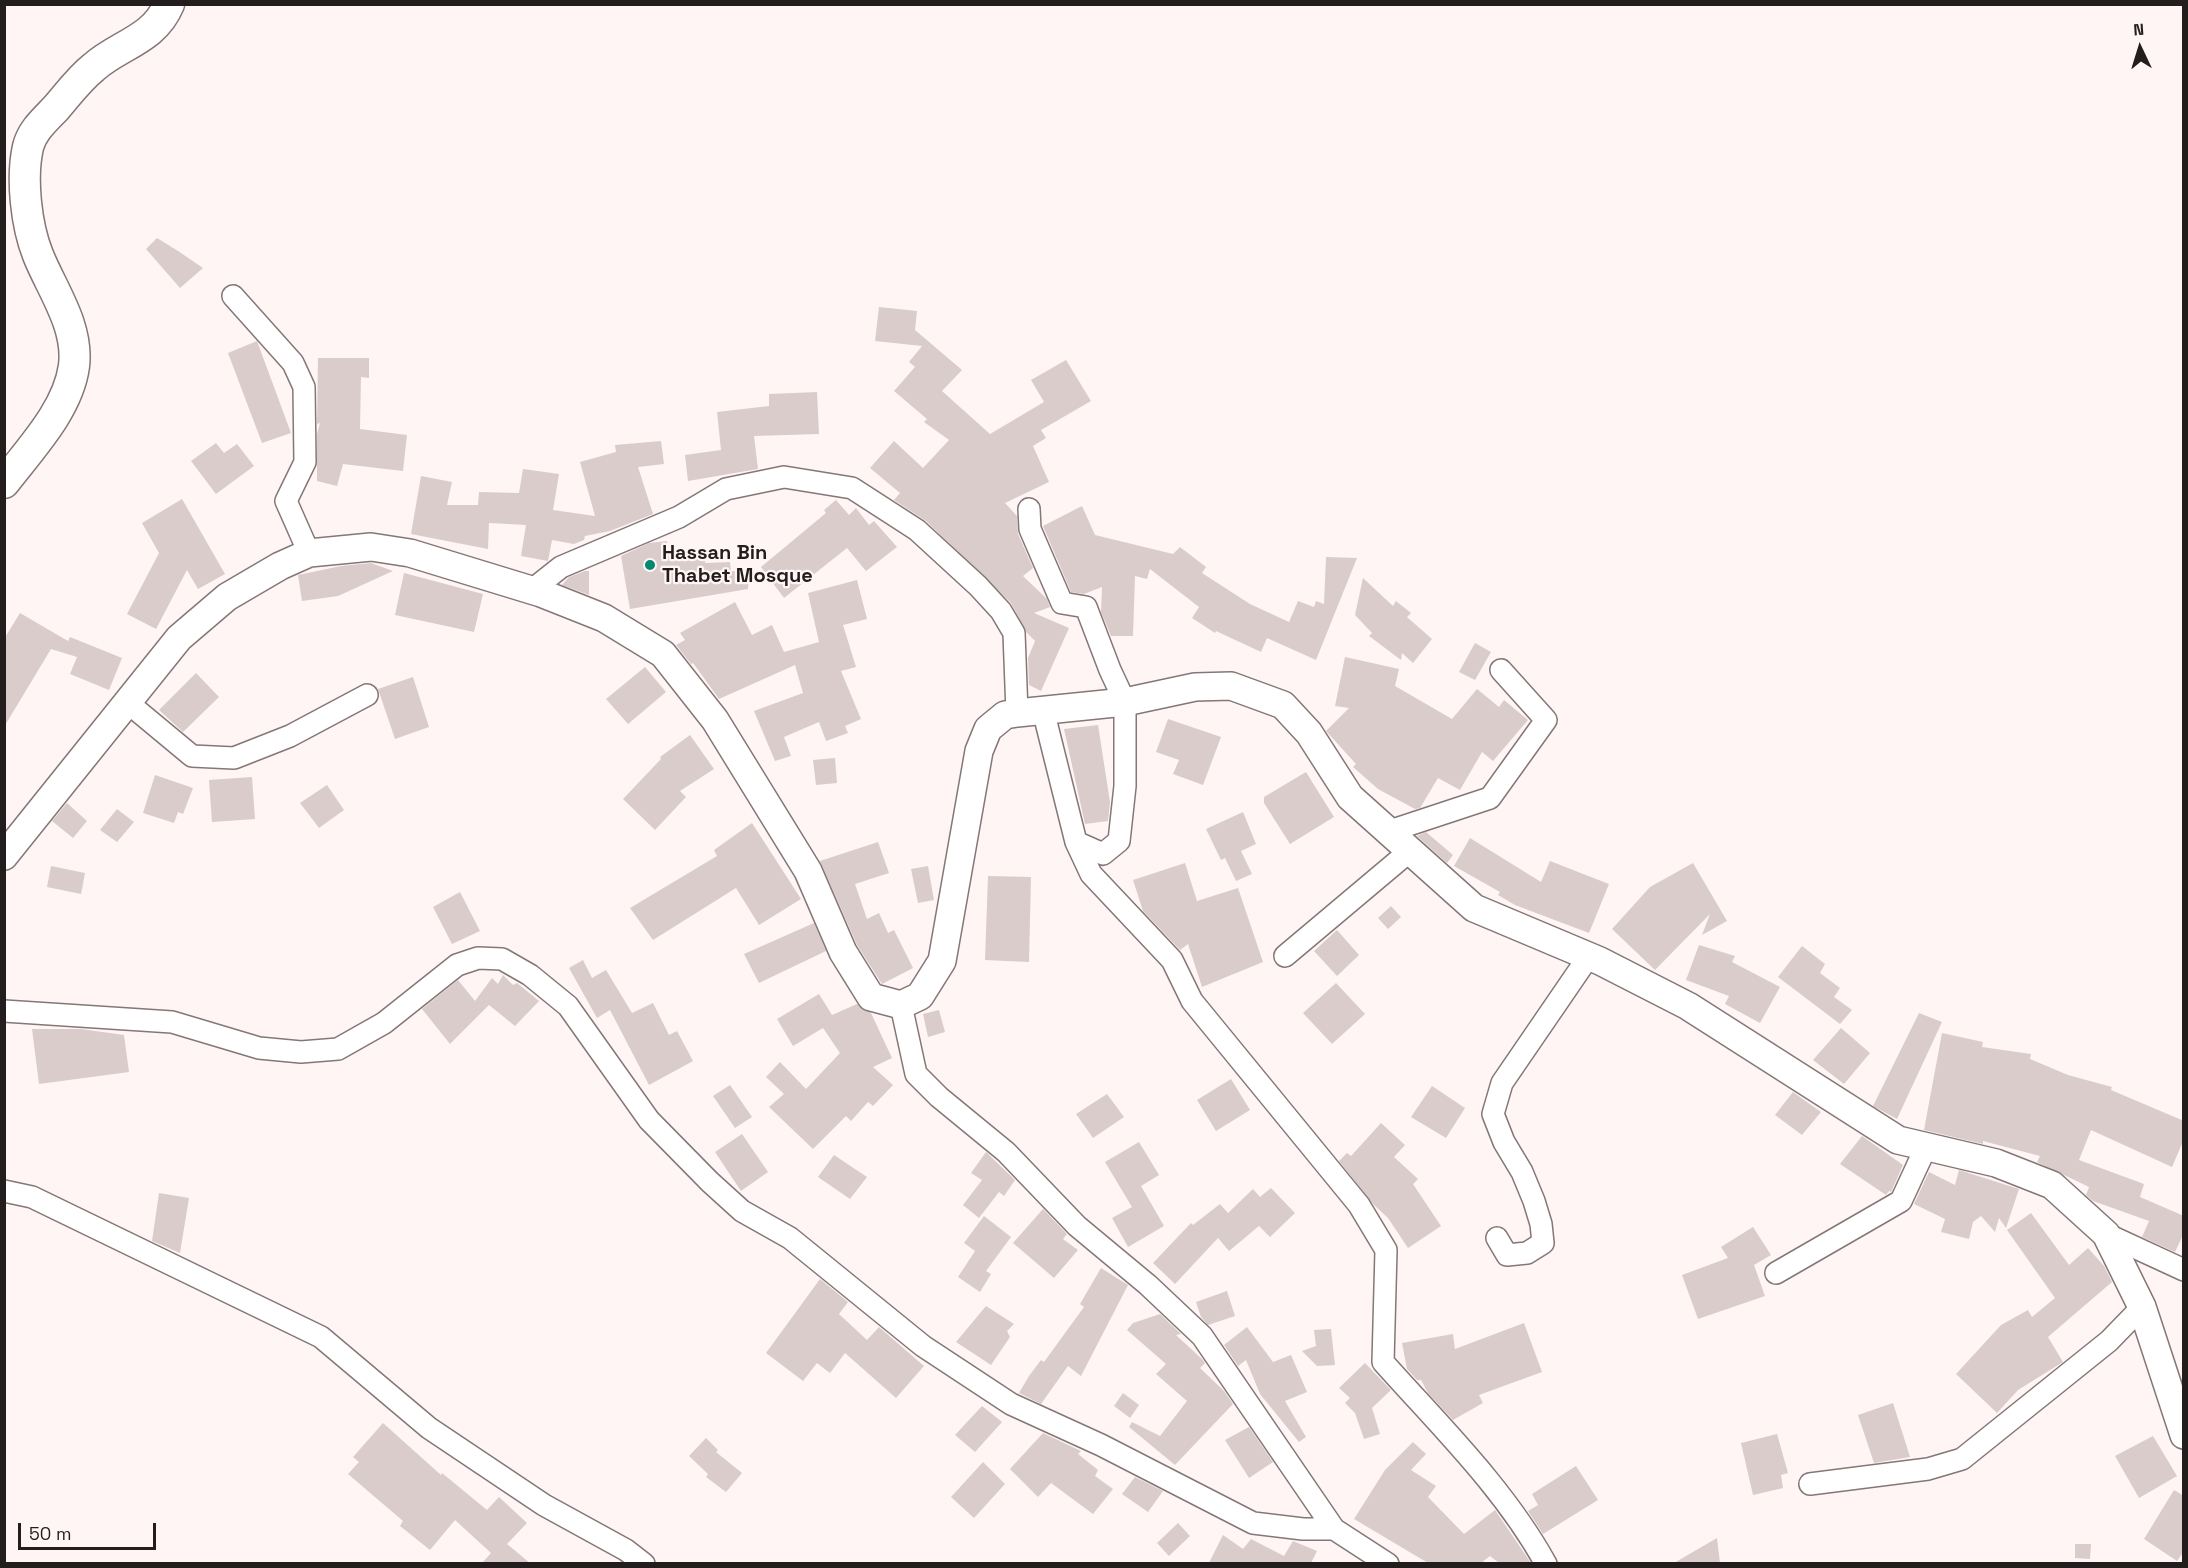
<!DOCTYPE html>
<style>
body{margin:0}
#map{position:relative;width:2188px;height:1568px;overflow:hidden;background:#fef5f4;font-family:"Space Grotesk",sans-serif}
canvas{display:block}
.frame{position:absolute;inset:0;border:6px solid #231e1d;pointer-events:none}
.north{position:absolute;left:2110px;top:18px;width:60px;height:60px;-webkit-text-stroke:4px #fef5f4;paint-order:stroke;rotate:356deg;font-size:16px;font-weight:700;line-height:24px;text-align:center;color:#231e1d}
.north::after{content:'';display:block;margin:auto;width:21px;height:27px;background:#231e1d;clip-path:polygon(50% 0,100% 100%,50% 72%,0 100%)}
.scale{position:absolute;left:18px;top:1523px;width:138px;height:27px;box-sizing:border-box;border:3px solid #231e1d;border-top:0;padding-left:8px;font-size:18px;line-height:21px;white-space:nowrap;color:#231e1d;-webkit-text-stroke:4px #fef5f4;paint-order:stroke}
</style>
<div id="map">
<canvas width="2188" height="1568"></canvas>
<div class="frame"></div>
<div class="north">N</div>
<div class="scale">50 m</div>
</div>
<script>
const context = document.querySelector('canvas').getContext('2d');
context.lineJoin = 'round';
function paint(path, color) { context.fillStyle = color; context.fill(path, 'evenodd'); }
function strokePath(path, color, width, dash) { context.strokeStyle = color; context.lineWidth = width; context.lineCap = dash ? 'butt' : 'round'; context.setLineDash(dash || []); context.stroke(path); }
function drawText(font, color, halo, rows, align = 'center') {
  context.font = font + ' "Space Grotesk",sans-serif'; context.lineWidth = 4.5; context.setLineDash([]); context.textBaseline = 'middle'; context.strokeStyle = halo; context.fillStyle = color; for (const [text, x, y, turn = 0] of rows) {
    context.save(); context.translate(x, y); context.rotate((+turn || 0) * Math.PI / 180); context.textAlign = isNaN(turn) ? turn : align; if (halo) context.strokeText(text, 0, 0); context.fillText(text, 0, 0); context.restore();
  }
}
paint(new Path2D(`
 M157,238L178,251L203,268L180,288L146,249Z
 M879,307L917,311L915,330L962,370L942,391L990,434L1044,402L1031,380L1066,360L1091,401L1041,430L1046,438L1033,446L1049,482L1005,503L1017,516L1018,534L1033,568L1023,576L1047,599L1050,607L1034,613L1069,628L1041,691L1029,685L1028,658L1035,641L1027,633L1011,603L926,521L894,500L900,493L870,468L894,441L923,468L949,440L924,422L927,419L894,391L915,367L909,362L922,346L875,341Z
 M257,341L291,433L262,443L228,353Z
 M318,358H369V378L361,377L360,429L407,435L403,471L343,464L337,486L317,481V434L320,423L317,424Z
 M817,392L819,434L754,436L758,469L688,481L685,455L721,450L717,412L769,406V394Z
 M661,441L664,464L638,467L653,514L610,531L585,536L584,540L574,544L552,540L548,561L521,556L526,525L489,523L488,549L411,534L421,476L452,482L447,505H478L479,492L519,493L523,469L559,474L553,510L595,516L580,462L616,452L615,445Z
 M216,443L224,453L237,444L254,466L216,494L191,461Z
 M182,499L225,574L198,589L187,570L156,629L127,614L159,553L142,523Z
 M836,500L849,515L856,508L869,525L874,521L897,547L866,571L847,548L784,598L761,567L826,513L824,510Z
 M1082,506L1095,535L1173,554L1180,547L1206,567L1202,573L1250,604L1289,622L1298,601L1314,607L1316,601L1324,604L1326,557L1357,558L1316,660L1267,638L1261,652L1216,631L1215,633L1192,618L1199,607L1150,569L1147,579L1135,576L1133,636H1111L1101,612L1102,587L1084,594L1071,592L1043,526Z
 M667,541L669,557L706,556L705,563L730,562L731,571H749L748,589L630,609L621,556L649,543Z
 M371,563L393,571L338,596L302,601L298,575L341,566Z
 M585,571H589V595L562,585L569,577Z
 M404,573L483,594L474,632L395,615Z
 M1363,578L1393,606L1396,601L1411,613L1407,617L1432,639L1413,663L1402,653L1401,660L1369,636L1372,633L1355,615Z
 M857,580L867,619L843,625L856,667L841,671L861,719L845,726L848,733L826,741L819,722L784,737L791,756L775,761L754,711L803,693L795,665L719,699L693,663L691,664L676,645L685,640L680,633L735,602L752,635L772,625L784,652L819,642L808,593Z
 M20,613L68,641L70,637L122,658L109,690L70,674L77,657L51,649L4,727V639Z
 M1475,643L1491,652L1475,680L1459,672Z
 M1345,657L1399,669L1395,686L1452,719L1477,689L1499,707L1504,700L1528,720L1493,761L1482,752L1460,790L1438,778L1420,808L1415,809L1378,789L1353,767L1356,764L1326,731L1349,708L1335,706Z
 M645,667L666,692L628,724L606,699Z
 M196,673L219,697L183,732L159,710Z
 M413,677L429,727L395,739L378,689Z
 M1168,719L1221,737L1203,785L1173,774L1179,760L1156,752Z
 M1098,725L1110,802L1108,821L1085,824L1064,729Z
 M690,735L714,769L680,791L686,797L655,830L623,799L661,759L660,757Z
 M835,758L837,783L816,785L813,760Z
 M1306,772L1334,817L1290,844L1264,803V797Z
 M155,775L193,788L183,814L178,812L174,823L143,813Z
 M252,777L255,819L212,822L209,780Z
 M327,785L344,810L319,828L300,803Z
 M67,803L87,821L73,838L52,821Z
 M117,809L134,822L117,842L100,830Z
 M1243,812L1256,844L1241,851L1252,874L1236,881L1225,858L1221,860L1206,829Z
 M752,823L801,899L759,925L736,888L653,940L630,908L717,856L714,850Z
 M1426,832L1453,855L1447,863L1417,836Z
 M1470,838L1541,882L1550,861L1609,884L1589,933L1515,905L1498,895L1500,892L1454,866Z
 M878,842L889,873L855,884L867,919L879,913L888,933L894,930L913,968L882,984L857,945L820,861Z
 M1185,863L1197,901L1238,888L1263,962L1202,987L1188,944L1180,950L1143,911L1133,880Z
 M1693,863L1727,921L1702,935L1710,914L1655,970L1612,929L1650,887Z
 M51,866L85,873L81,894L47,887Z
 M928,866L934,900L918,903L911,869Z
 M988,876L1031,877L1029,962L985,960Z
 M460,892L480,931L452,944L433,907Z
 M1391,906L1401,917L1388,929L1378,918Z
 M814,923L826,951L759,983L744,954Z
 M1337,930L1359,955L1337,976L1314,951Z
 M1699,945L1735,956L1732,962L1780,987L1760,1023L1725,1004L1729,996L1686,980Z
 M1802,946L1825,964L1820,973L1840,988L1834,997L1852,1010L1840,1024L1778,977Z
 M583,960L592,978L606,970L632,1013L653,1003L669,1035L677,1031L693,1061L649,1085L610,1010L597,1018L569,968Z
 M503,975L513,985L517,983L539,1001L515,1026L489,1005L450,1044L422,1009L458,980L475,1001L492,978L498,984Z
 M1336,983L1365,1014L1332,1044L1303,1013Z
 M819,994L832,1015L857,1004L871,1013L892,1058L873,1067L893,1085L873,1106L868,1102L851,1121L846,1116L813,1149L769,1107L784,1094L766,1077L780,1062L806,1089L840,1053L823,1028L793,1046L777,1019Z
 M939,1010L945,1032L928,1037L923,1014Z
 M1919,1013L1942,1022L1897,1119L1873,1106Z
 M1841,1028L1870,1053L1844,1084L1813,1060Z
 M32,1029H81L124,1035L129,1072L39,1084Z
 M1942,1033L1983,1042L1982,1047L2031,1054L2030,1059L2068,1075L2112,1087L2111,1090L2184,1121V1139L2172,1167L2091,1130L2079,1160L2144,1184L2140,1197L2184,1216V1233L2175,1252L2142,1237L2149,1221L2093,1201L2086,1195L2089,1187L2037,1162L2040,1156L1983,1141V1144L1924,1130Z
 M1231,1079L1250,1110L1216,1131L1197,1100Z
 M730,1085L752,1117L735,1128L713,1096Z
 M1432,1086L1465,1108L1446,1138L1411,1117Z
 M1793,1092L1821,1112L1802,1135L1775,1115Z
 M1107,1094L1124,1117L1093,1138L1076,1114Z
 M1381,1123L1405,1145L1394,1157L1418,1179L1413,1184L1441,1226L1408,1248L1388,1218L1374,1205L1339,1161L1347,1153L1351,1156Z
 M742,1134L768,1172L741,1191L715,1152Z
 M1862,1136L1903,1165L1891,1192L1889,1191L1886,1195L1840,1164Z
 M1139,1142L1159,1175L1141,1186L1164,1226L1128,1247L1112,1218L1132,1207L1105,1162Z
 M986,1152L1015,1180L1004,1196L999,1192L979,1218L963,1205L982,1180L971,1173Z
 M834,1155L867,1177L850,1199L818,1177Z
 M1959,1170L2019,1189L2006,1228L1999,1218L1995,1232L1981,1216L1973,1222L1969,1239L1941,1232L1945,1219L1914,1204L1929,1172L1955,1185Z
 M1271,1188L1295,1213L1270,1237L1259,1226L1229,1251L1218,1238L1175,1284L1153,1263L1191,1223L1193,1225L1220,1204L1228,1213L1253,1189L1260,1197Z
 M159,1193L189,1198L180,1253L152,1241Z
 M1043,1209L1067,1234L1063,1239L1078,1250L1054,1278L1013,1243Z
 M2031,1213L2069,1265L2088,1248L2104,1266L2112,1282L2048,1337L2063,1362L2018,1390L1997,1413L1956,1374L2001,1325L2028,1310L2032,1317L2055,1298L2007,1230Z
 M984,1216L1011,1237L986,1271L991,1274L980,1292L958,1277L975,1251L964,1243Z
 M1753,1227L1771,1255L1754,1265L1765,1296L1698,1319L1682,1275L1728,1258L1721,1247Z
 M1101,1268L1128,1285L1081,1376L1068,1366L1041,1404L1019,1393L1029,1376L1041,1360L1044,1362L1084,1307L1080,1304Z
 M820,1279L848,1302L839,1314L867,1340L879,1327L924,1366L896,1398L845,1353L830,1373L817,1363L803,1381L766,1353Z
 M1227,1291L1235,1316L1208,1325L1201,1317L1196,1302Z
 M986,1306L1014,1324L1007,1331L1010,1337L991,1365L956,1342Z
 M1160,1314L1181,1334L1176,1335L1203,1360L1205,1363L1200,1368L1224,1391L1233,1404L1175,1465L1129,1427L1132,1422L1160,1436L1187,1401L1156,1374L1166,1364L1127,1330L1133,1323Z
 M1524,1323L1542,1372L1479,1395L1483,1403L1453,1420L1428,1393L1421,1380H1417L1407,1369L1402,1343L1453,1334L1455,1349Z
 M1247,1327L1273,1362L1291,1355L1307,1392L1285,1401L1306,1437L1299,1442L1260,1394L1246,1360L1238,1366L1224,1345Z
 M1331,1329L1335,1365L1317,1366L1302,1351L1316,1346L1314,1330Z
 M1365,1363L1391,1390L1372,1408L1380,1434L1364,1439L1355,1413L1345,1403L1350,1398L1339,1388Z
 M1123,1393L1139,1405L1130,1418L1114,1406Z
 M1893,1403L1910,1457L1874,1463L1858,1415Z
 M982,1406L1002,1422L975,1452L955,1435Z
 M383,1423L441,1475L442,1473L487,1510L499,1497L527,1523L507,1544L530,1563H482L491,1553L455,1520L430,1550L400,1526L403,1521L348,1474L359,1462L353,1457Z
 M1249,1427L1273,1462L1249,1478L1225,1440Z
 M1043,1433L1081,1451L1078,1454L1098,1470L1095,1476L1113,1489L1093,1514L1051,1483L1038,1497L1010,1469Z
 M1777,1434L1788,1473L1781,1475L1783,1488L1753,1495L1741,1443Z
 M2153,1436L2177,1476L2139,1498L2115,1456Z
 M706,1438L718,1450L716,1452L742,1473L726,1492L706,1477L708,1474L689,1456Z
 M1413,1442L1426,1454L1411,1470L1436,1486L1428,1497L1464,1534L1495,1510L1531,1563H1499L1490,1556L1481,1563H1428L1354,1519L1385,1470Z
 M983,1462L1005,1484L974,1518L951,1497Z
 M1576,1466L1598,1500L1543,1534L1528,1511L1538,1505L1532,1494Z
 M1135,1477L1163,1491L1148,1512L1122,1494Z
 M2174,1490L2184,1496V1551L2177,1561L2144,1539Z
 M1178,1523L1190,1536L1169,1556L1157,1543Z
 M1223,1535L1243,1549L1251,1539L1284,1556L1293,1541L1317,1551L1311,1563H1209Z
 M1717,1538L1720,1563H1674Z
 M2075,1544H2091L2090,1559L2075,1558Z`), '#dacccb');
const minor = new Path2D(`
 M233,296L293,363L304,387L305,462L286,501L309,553
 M1029,509L1030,529L1062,603L1086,607L1110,670L1125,702V786L1119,841L1103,854L1076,842
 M532,590L561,567L679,517L726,489L784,477L852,488L917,530L978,586L1001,611L1014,633L1017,713
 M127,702L192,756L234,758L290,736L367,695
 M1043,710L1076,842L1091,874L1172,960L1192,1001L1359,1205L1386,1250L1383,1362C1440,1426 1504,1488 1546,1564
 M1390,831L1490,798L1546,720L1501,670
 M1285,956L1411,850
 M901,1005L916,1074L939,1097L1006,1152L1077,1226L1148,1285L1202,1336L1334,1529L1388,1564
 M4,1011L172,1022L259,1048L301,1052L338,1049L384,1023L457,965L478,958L502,959L530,975L568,1006L649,1120L710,1182L742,1211L790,1238L923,1346L1011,1404L1101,1445L1253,1523L1303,1529H1334
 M4,1191L32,1197L321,1337L429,1428L544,1505L626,1550L644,1564
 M2106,1234L2184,1270
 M1497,1238L1507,1255L1527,1253L1543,1243L1541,1224L1534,1201L1522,1172L1504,1142L1493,1114L1502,1083L1589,956
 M1776,1273L1901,1201L1926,1147
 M1810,1484L1928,1469L1962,1459L2109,1341L2142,1307`);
const tertiary = new Path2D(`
 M4,856L179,638L227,597L280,566L309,553L371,547L410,553L541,593L604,618L663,654L715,720L808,871L843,952L871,997L901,1005L920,996L942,961L979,751L988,729L1005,715L1017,713L1125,702L1195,687L1231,686L1283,705L1309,733L1350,797L1474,908L1600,961L1688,1006L1898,1140L1996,1163L2052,1185L2106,1234L2142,1307L2184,1435`);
const secondary = new Path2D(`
 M4,483C30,449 68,410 74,366C79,326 52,290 38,255C26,225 21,178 28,147C32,130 46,119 57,107C69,93 79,79 94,67C120,44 154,40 169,4`);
strokePath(minor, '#847776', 24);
strokePath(tertiary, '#847776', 30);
strokePath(secondary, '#847776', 33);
strokePath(minor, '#fff', 21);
strokePath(tertiary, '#fff', 27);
strokePath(secondary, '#fff', 30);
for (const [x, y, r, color] of [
 [650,565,6,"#02896e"]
]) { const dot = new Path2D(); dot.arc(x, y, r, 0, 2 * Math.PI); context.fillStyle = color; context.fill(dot); strokePath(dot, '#fef5f4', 2); }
drawText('bold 20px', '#231e1d', '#fef5f4', [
 ["Hassan Bin",662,554],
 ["Thabet Mosque",662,577]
], 'left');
</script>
